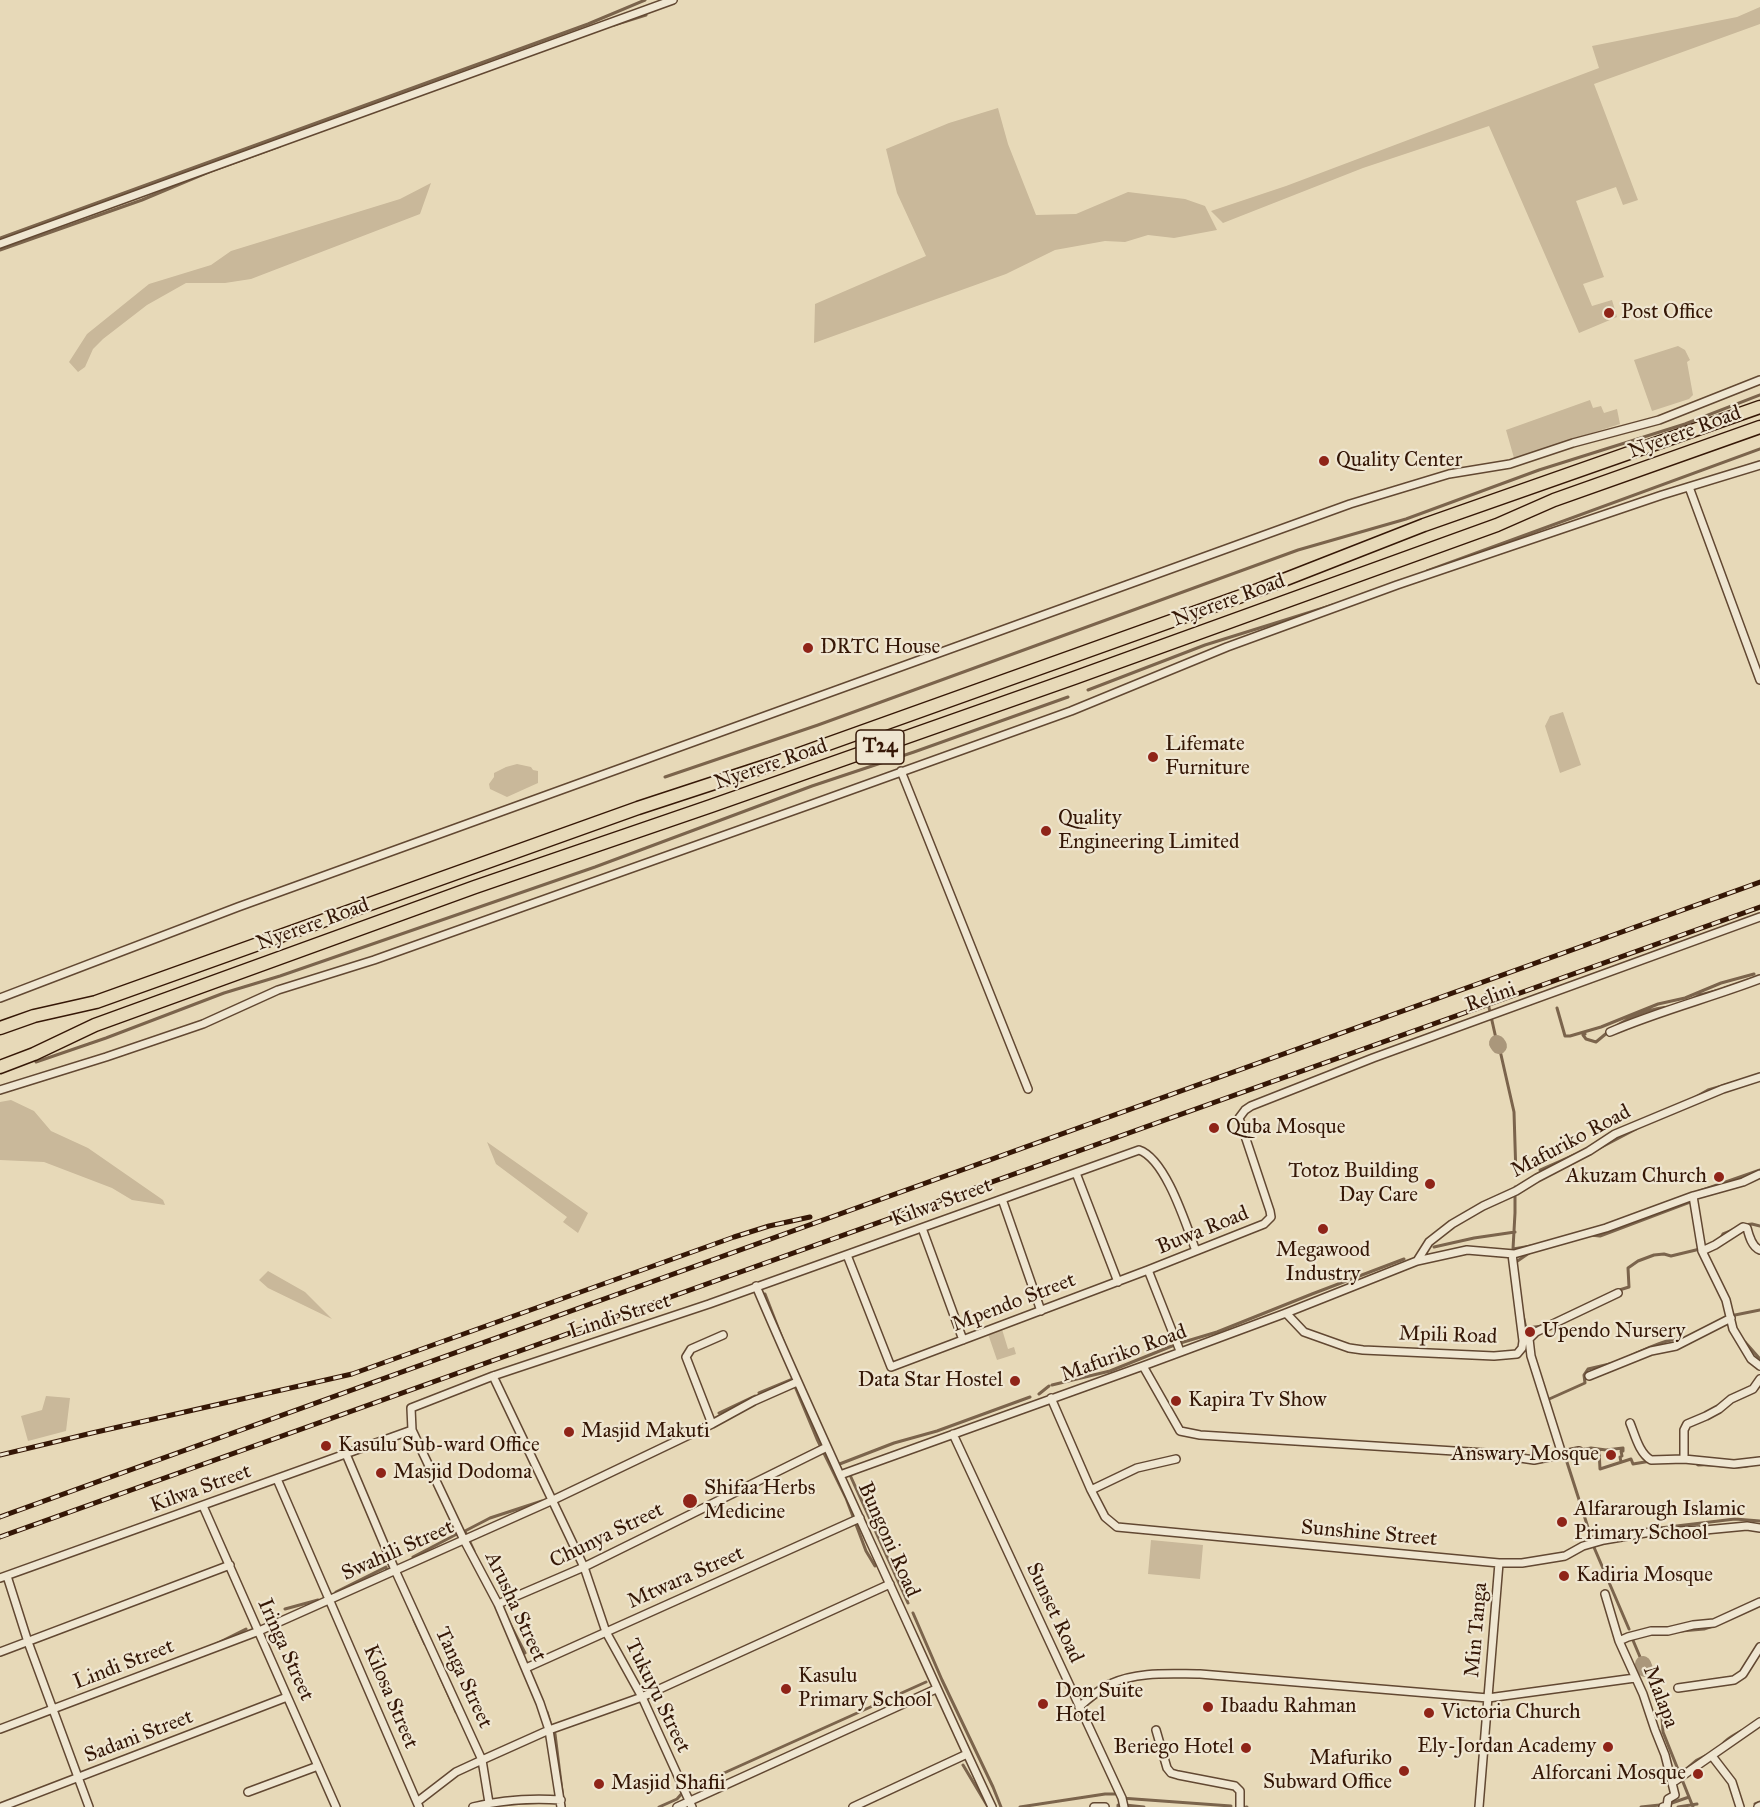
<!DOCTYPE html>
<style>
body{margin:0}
canvas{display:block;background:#e7d9b8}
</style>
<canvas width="1760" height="1807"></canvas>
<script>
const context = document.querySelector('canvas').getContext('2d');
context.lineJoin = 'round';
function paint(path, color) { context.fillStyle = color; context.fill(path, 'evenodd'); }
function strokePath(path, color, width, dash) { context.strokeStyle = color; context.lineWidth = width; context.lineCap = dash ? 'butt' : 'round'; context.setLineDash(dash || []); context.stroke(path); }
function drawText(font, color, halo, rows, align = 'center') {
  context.font = font + ' "IM FELL Great Primer",serif'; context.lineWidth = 4.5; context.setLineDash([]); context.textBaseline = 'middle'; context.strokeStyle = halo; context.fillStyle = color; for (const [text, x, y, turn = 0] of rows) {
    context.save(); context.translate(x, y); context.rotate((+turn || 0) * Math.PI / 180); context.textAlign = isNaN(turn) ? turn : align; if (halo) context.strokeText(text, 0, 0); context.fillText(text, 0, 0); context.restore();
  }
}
paint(new Path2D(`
 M1760,7V24L1594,84L1638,200L1623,205L1616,187L1576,201L1604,277L1583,284L1592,306L1612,300L1617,317L1579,333L1489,126L1363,168L1223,223L1211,211L1286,186L1599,68L1592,46L1737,17Z
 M998,108L1008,144L1036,215L1076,214L1128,192L1185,199L1205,206L1217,230L1174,238L1148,235L1125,242L1105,241L1055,250L1006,274L814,343L815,304L926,256L897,193L886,149L949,123Z
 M431,183L420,214L251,279L225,283H186L147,305L103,339L93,349L85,367L78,372L69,362L87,334L149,284L211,265L231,251L400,199Z
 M1678,346L1685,350L1690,360L1687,362L1693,395L1689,399L1652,411L1634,360Z
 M1590,400L1593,408L1601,406L1604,413L1617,409L1620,424L1514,458L1506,430Z
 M1563,712L1581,765L1560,773L1545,726L1550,716Z
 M517,764L531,767L533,770L538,771V783L507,797L490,789L489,784L494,777V773L506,767Z
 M11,1100L34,1111L51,1131L88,1148L163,1200L165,1205L132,1200L112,1188L44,1162L0,1160V1102Z
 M487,1142L588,1213L578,1233L563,1222L567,1217L496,1164Z
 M268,1271L305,1292L332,1319L268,1288L259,1280Z
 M1001,1326L1008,1349L1014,1347L1016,1354L997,1360L987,1331Z
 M46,1396L70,1398L66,1431L28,1441L21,1416L42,1410Z
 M1151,1540L1203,1545L1200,1579L1148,1574Z`), '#c9b89a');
strokePath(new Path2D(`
 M614,25L646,15
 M0,238L588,24L645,0
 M0,250L142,200L211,171L280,146
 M1427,571L1760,449
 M1088,690L1205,645L1333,605
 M665,777L818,725L1298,550L1406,519L1539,470L1685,424L1760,395
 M1725,988L1738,984
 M1486,994L1497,1043
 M1688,1001L1700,995L1716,991
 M1557,1008L1565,1036H1570L1601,1027L1658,1004L1685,998L1721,983L1754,974
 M1613,1028C1630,1017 1650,1008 1671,1007
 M1585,1034L1583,1035L1586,1039L1596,1042L1608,1032
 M1499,1046L1514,1112L1516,1176
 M36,1062L106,1038L224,993L280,976L595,867L812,786L914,752L1068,697
 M1694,1098L1708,1090L1729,1084
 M1594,1151L1636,1129
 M1540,1170L1574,1155
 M1515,1187V1213L1513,1249L1515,1250
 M1697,1192L1760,1170
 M1744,1225L1752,1224L1760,1226
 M1590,1235L1600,1236L1690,1202
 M1720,1240L1723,1234L1733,1230
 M1434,1247L1474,1238L1515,1232
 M1513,1249L1531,1246
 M1516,1262L1532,1251
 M1616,1291L1629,1287L1628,1268L1638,1261L1654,1255L1664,1254L1671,1256L1700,1249
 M765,1294L784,1343
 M1522,1311L1528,1337
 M1730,1316L1760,1310
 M1526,1328L1543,1326
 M1745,1342L1760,1359
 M1626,1358C1644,1350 1663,1339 1683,1339
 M794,1384L817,1439L846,1498L866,1551L875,1566
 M1052,1385L1110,1371L1177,1344L1217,1332L1312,1294L1404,1259
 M759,1393L793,1379
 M1039,1394L1049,1386
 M1547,1400L1585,1383L1584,1375L1588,1369L1614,1363
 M719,1413L755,1396
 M1580,1450L1591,1448L1606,1450L1623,1448V1451H1621L1622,1456L1620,1457L1621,1462
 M1599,1450L1600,1469L1631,1459L1633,1464L1651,1461
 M1565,1456L1592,1540
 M1695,1462L1698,1465C1720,1463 1732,1471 1755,1464
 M837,1465L894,1443L937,1431L1030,1397
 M850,1475L908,1603
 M1643,1530L1735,1519L1760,1521
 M466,1534L465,1531L490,1518L542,1501
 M1591,1537L1610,1536
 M468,1538L474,1551
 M1593,1545L1629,1629
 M413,1557L457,1534
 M336,1592L386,1567L387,1571
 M285,1609L318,1600
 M913,1613L942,1680L993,1787L1001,1807
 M265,1619L276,1614
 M414,1620L425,1644
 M510,1624L525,1653
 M1681,1631L1704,1629L1713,1626
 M1632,1638L1643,1664
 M214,1645L246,1629
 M1645,1669L1662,1718L1663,1732L1693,1807
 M439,1674L456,1712
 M547,1712L550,1722
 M555,1734L564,1807
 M1720,1749C1722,1741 1734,1735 1741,1731
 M963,1765L988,1807
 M1684,1771L1697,1760L1709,1754
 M1121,1798L1231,1806
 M1755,1804L1760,1802
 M1125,1805L1144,1807
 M659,1807L677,1799L684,1791L926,1682
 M1020,1807L1105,1794H1115
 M1118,1807V1805
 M1246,1807H1247
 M1641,1807L1669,1804L1689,1797
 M1678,1807L1697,1804`), '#7b644c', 3);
strokePath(new Path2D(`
 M1497,1043L1499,1046
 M1643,1664L1645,1669`), '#aa977b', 16);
const minor = new Path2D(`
 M0,244L673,0
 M1689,487L1760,680
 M901,771L1028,1089
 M0,998L238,907L1350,504L1449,474L1510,464L1573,443L1659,420L1760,380
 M1610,1032C1659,1011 1710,998 1760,979
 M0,1090L106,1057L203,1024L278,990L374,960L815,803L1071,711L1227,647L1397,585L1662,495L1760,465
 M1076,1173L1118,1282
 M1693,1196L1702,1251L1726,1300L1733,1329L1751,1359L1760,1366
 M1002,1199L1041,1311
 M922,1228L963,1340
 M1702,1251L1715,1245L1743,1227L1747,1228C1749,1236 1752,1247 1760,1250
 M847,1255L891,1367L1148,1270L1264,1224L1271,1217L1270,1211L1239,1118L1245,1110L1251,1106L1373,1058L1760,917
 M1417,1261L1429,1242L1452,1224L1483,1206L1516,1191L1537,1178L1589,1151L1615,1134L1723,1089L1760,1077
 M1148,1270L1180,1351
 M756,1286C792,1371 831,1455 869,1539C910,1628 950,1718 992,1807
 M1286,1313L1304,1332L1349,1348L1363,1350L1494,1356L1517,1354L1522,1348L1523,1341L1512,1254
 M1143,1366L1180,1431L1200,1435L1486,1453L1534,1460L1579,1451
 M493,1376L584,1567L606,1632L642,1697L692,1807
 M1589,1376L1651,1351L1676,1346L1731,1318
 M1051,1398L1091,1490L1105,1517L1117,1527L1499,1563H1522L1565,1556L1583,1546L1604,1540L1651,1532L1705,1530L1747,1526L1760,1528
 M1630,1423C1635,1435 1639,1453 1651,1460L1684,1459L1734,1464L1760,1461
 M712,1424L686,1357L691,1349L723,1335
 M953,1434L1122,1798L1124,1807
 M346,1454L395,1570L482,1760L489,1803
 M1562,1454L1531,1356L1529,1339L1536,1332L1618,1293
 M1684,1459V1430L1687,1424L1706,1416L1719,1409L1731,1399L1753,1389L1760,1379
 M840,1475L1143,1366L1286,1313L1417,1261L1467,1250L1514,1254L1606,1228L1693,1196L1743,1182L1760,1174
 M277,1479L419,1807
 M1091,1490L1137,1468L1176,1459
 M203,1506L336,1807
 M7,1576L28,1642L89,1807
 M0,1578L412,1430
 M1605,1594L1619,1641L1643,1694L1655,1730L1665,1755L1675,1795L1668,1799L1667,1806L1663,1807
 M498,1604L584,1567L827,1447
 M1619,1641L1628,1637L1651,1631H1668L1693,1625L1714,1623L1760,1602
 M0,1652L230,1565
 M526,1668L860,1518
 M1678,1688L1734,1680L1743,1674L1760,1647
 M1079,1707C1089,1698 1099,1690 1110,1684C1138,1671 1170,1674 1200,1674L1488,1698L1635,1678
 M0,1729L259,1631L551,1501L712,1424L754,1401L797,1382
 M1156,1730L1167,1768L1171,1773L1178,1775L1235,1786L1240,1791V1807
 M1712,1756L1732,1782L1740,1807
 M1675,1781L1760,1722
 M248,1792L318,1766
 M417,1802L456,1772L482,1760L549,1730L642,1697L890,1584
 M1,1807L287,1697
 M473,1807C501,1800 531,1798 561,1800
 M561,1807L549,1730L540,1703L498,1604L464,1540L412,1430L411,1408L493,1376L709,1304L1139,1150C1166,1159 1186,1225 1196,1251
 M677,1807L936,1689
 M853,1807L967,1754
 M1094,1807H1105
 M1479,1807L1499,1563
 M1758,1807L1760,1806`);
const trunk = new Path2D(`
 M0,1028L34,1016L96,1002L638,808L769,765L1258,590L1424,525L1760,407
 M0,1067L34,1054L95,1025L475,887L711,806L1074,678L1497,525L1554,500L1760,427`);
strokePath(minor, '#624832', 10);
strokePath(trunk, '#351706', 15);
strokePath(minor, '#efe6d1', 7);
strokePath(trunk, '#e7d9b8', 12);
const rail = new Path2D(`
 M0,1455L92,1433L352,1374L734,1237L769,1226L810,1217
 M0,1517L1760,882
 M0,1537L1760,907`);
strokePath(rail, '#351706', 5);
strokePath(rail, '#efe6d1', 3, [9]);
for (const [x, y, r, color] of [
 [1609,313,6,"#8f2418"],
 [1324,461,6,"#8f2418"],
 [808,648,6,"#8f2418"],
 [1153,757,6,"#8f2418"],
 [1046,831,6,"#8f2418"],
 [1214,1128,6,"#8f2418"],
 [1719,1177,6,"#8f2418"],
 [1430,1184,6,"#8f2418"],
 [1323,1229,6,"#8f2418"],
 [1530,1332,6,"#8f2418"],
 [1015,1381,6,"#8f2418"],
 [1176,1401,6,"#8f2418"],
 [569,1432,6,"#8f2418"],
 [326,1446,6,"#8f2418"],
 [1611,1455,6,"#8f2418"],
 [381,1473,6,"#8f2418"],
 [690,1501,8,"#8f2418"],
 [1562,1522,6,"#8f2418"],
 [1564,1576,6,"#8f2418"],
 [786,1689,6,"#8f2418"],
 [1043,1704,6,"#8f2418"],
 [1208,1707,6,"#8f2418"],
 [1429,1713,6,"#8f2418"],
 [1608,1747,6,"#8f2418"],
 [1246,1748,6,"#8f2418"],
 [1404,1771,6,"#8f2418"],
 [1698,1774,6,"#8f2418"],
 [599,1784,6,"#8f2418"]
]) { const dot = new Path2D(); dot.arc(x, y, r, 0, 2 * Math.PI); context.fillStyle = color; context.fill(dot); strokePath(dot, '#efe6d1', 2); }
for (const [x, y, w] of [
 [880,747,48]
]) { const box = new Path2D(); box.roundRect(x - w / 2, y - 17, w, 34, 4.5); context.fillStyle = '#efe6d1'; context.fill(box); strokePath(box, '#351706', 1.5); }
drawText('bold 20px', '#351706', null, [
 ["T24",880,747]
]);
drawText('21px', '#351706', '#efe6d1', [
 ["Post Office",1621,313],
 ["Quality Center",1336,461],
 ["DRTC House",820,648],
 ["Lifemate",1165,745],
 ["Furniture",1165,769],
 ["Quality",1058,819],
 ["Engineering Limited",1058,843],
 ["Quba Mosque",1226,1128],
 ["Totoz Building",1418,1172,"right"],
 ["Day Care",1418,1196,"right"],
 ["Akuzam Church",1707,1177,"right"],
 ["Megawood",1323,1251,"center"],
 ["Industry",1323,1275,"center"],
 ["Upendo Nursery",1542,1332],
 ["Data Star Hostel",1003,1381,"right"],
 ["Kapira Tv Show",1188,1401],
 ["Masjid Makuti",581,1432],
 ["Kasulu Sub-ward Office",338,1446],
 ["Answary Mosque",1599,1455,"right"],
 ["Masjid Dodoma",393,1473],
 ["Shifaa Herbs",704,1489],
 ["Medicine",704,1513],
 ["Alfararough Islamic",1574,1510],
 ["Primary School",1574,1534],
 ["Kadiria Mosque",1576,1576],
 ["Kasulu",798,1677],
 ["Primary School",798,1701],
 ["Don Suite",1055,1692],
 ["Hotel",1055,1716],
 ["Ibaadu Rahman",1220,1707],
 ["Victoria Church",1441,1713],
 ["Ely-Jordan Academy",1596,1747,"right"],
 ["Beriego Hotel",1234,1748,"right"],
 ["Mafuriko",1392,1759,"right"],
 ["Subward Office",1392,1783,"right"],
 ["Alforcani Mosque",1686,1774,"right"],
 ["Masjid Shafii",611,1784]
], 'left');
drawText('21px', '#351706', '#efe6d1', [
 ["Nyerere Road",1685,433,-20],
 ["Nyerere Road",1229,601,-20],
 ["Nyerere Road",771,765,-19],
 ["Nyerere Road",313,925,-20],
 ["Relini",1491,998,-20],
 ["Mafuriko Road",1571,1142,-28],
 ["Kilwa Street",942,1203,-20],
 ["Buwa Road",1203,1231,-22],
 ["Mpendo Street",1014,1303,-21],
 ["Lindi Street",620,1317,-18],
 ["Mpili Road",1448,1336,2],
 ["Mafuriko Road",1124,1354,-20],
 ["Kilwa Street",201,1489,-20],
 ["Sunshine Street",1369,1534,5],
 ["Chunya Street",607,1536,-26],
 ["Bungoni Road",888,1540,66],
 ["Swahili Street",398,1551,-24],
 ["Mtwara Street",686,1578,-24],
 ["Arusha Street",515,1607,65],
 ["Sunset Road",1054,1613,65],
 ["Min Tanga",1477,1630,-85],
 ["Iringa Street",285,1650,66],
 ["Lindi Street",124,1665,-21],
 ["Tanga Street",463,1678,65],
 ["Tukuyu Street",657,1696,64],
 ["Kilosa Street",390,1697,67],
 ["Malapa",1660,1697,69],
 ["Sadani Street",139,1737,-21]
]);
</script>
